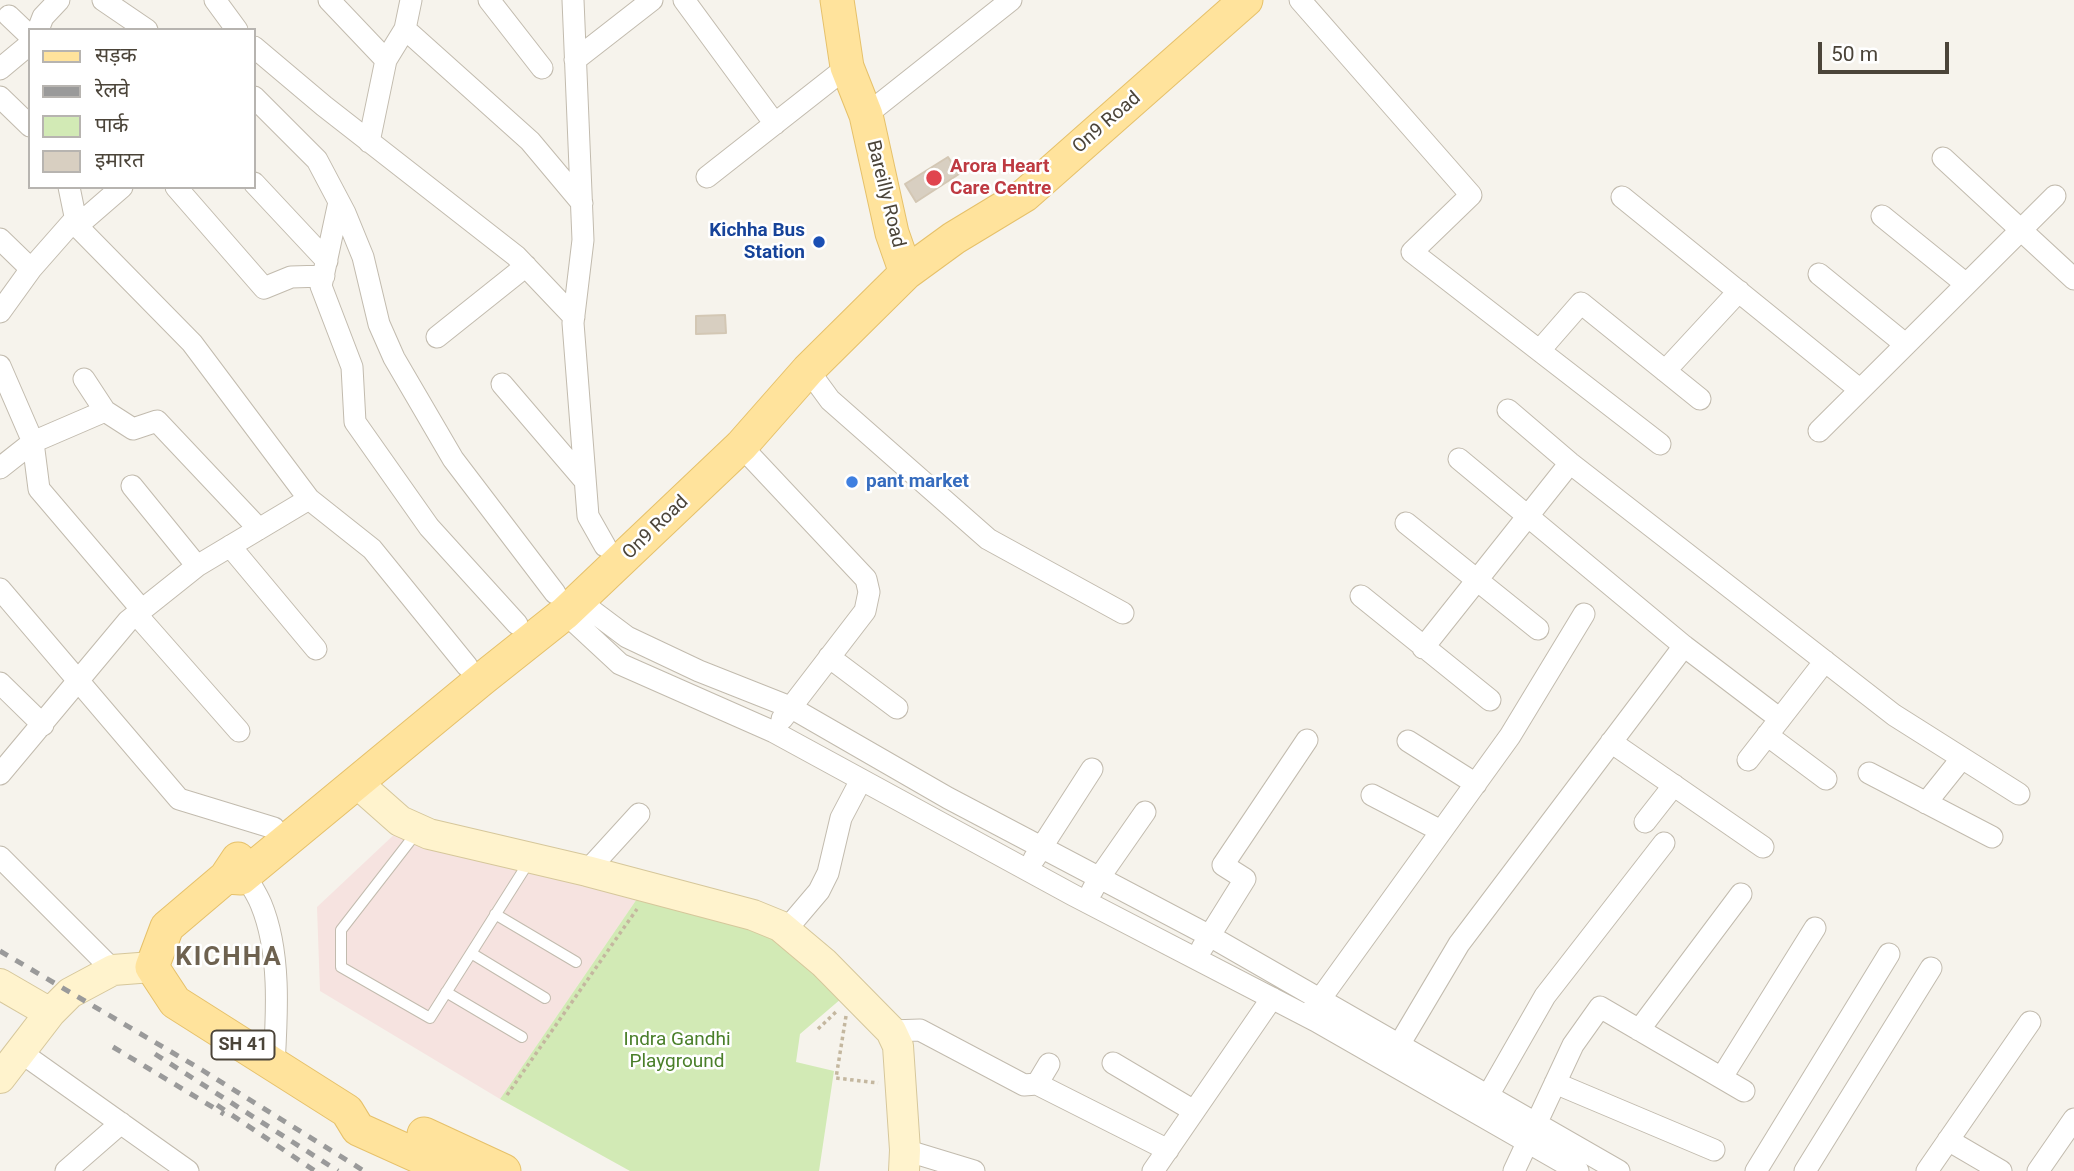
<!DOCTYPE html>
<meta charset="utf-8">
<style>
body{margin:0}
#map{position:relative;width:2074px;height:1171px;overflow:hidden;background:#f6f3ec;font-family:Roboto,"Noto Sans Devanagari",sans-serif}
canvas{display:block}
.legend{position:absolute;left:28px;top:28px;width:228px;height:161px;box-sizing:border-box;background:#fff;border:2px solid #b7b4b0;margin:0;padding:9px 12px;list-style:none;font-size:21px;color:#4b4439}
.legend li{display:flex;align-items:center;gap:14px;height:35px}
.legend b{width:35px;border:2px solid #b7b4b0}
.scale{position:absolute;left:1818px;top:42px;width:131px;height:32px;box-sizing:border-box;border:4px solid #4b4439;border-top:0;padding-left:9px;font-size:21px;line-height:24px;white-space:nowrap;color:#4b4439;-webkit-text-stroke:5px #fff;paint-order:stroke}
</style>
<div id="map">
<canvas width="2074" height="1171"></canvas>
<ul class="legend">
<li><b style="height:9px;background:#ffe39c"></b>सड़क</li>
<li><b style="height:9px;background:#9a9a9a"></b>रेलवे</li>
<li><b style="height:19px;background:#d2eab5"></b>पार्क</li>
<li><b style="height:19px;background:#d8cfc1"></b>इमारत</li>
</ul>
<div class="scale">50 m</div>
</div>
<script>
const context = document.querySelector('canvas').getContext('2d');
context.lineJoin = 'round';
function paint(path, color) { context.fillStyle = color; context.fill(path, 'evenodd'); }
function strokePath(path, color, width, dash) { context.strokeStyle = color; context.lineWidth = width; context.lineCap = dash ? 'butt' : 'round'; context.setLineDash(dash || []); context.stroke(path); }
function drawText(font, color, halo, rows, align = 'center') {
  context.font = font + ' Roboto,sans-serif'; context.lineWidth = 5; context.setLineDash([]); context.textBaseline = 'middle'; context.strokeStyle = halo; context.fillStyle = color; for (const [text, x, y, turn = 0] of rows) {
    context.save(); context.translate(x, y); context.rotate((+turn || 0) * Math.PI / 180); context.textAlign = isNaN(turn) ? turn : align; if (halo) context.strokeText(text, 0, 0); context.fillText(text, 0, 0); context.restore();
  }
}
paint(new Path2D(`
 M399,830L641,893L500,1099L320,991L317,907Z`), '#f6e3e0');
paint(new Path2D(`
 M641,893L748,917L842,998L800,1034L796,1062L834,1071L819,1171H630L500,1099Z`), '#d2eab5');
const building = new Path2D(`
 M948,157L959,174L916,202L905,184Z
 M725,315L726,333L696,334V316Z`);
paint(building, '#d8cfc1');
strokePath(building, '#d3c7b4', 2);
const lane = new Path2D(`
 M417,832L341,930V967L430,1018L530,860
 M495,914L576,962
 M471,953L545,998
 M446,992L522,1037`);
const street = new Path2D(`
 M103,0L147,30
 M215,0L237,30
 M329,0L386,60
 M489,0L542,68
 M573,0L583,240L573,323L588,516L605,546
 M684,0L775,124
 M1300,0L1471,195L1412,252L1660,444
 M9,16L30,36
 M405,29L530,141L582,203
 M38,30L43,17L59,0
 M254,47L324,106L516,256L574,317
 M575,60L652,0
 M0,69L30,44
 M0,97L30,126
 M254,97L317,160L345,213L363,257L379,324L394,358L453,459L555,593
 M866,115L1011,0
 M369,142L386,60L405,29L411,0
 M1943,158L2074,279
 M707,177L847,67
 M254,183L327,261
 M69,187L77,226L192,343L309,499L372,549L467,666
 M176,187L264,288L291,277L324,276
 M1622,197L1859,389
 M339,202L321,286L352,367L355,422L429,527L517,624
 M1882,216L1966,284
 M77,226L122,187
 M0,239L31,269
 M1819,274L1905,344
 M0,312L31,269L75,219
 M437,337L526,266
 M1540,350L1581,303L1700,399
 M0,366L33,442L39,489L142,610
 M808,370L830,400L988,539L1123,613
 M1665,371L1739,291
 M84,379L105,411L133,429L157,421L259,529
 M502,384L585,481
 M1508,410L1570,463L1894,715L2019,794
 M1819,431L2055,196
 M741,446L866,579L869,592L865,611L782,719
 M1459,459L1684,646L1780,719
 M0,468L33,442L105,411
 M132,486L197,566
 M1406,523L1538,629
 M230,546L316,649
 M0,589L179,799L274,828
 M1361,596L1490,700
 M579,601L627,637L699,671L790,707L948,798L1208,935L1619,1171
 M565,613L620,664L774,732L1073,895L1316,1021L1578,1171
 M136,614L239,731
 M1423,648L1570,463
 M829,657L897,708
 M0,683L43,725
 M1767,735L1826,779
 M1408,741L1476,784
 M1611,742L1763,847
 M1748,760L1825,661
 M1869,773L1992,837
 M0,774L128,621L197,566L309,499
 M1372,795L1441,831
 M1926,803L1962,758
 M1645,822L1674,785
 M0,857L113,970
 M1034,859L1092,769
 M587,871L639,814
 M245,875C250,884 257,894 261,904C281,952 277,1014 274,1065
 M1092,891L1099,878L1145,812
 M785,931L819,891L828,873L841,818L861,780
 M1202,948L1245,879L1223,865L1307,740
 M1313,1009L1510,736L1584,614
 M1639,1030L1741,894
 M891,1031L920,1030L1024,1085L1037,1084L1049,1064
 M19,1051L188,1171
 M1393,1055L1459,944L1684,646
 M1113,1063L1194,1111
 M1722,1077L1815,928
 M1555,1083L1714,1150
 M1037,1084L1168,1150
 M1482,1106L1545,996L1664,843
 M1948,1140L2001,1171
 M905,1150L974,1171
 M66,1171L121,1123
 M1153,1171L1272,998
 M1514,1171L1573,1045L1600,1007L1744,1091
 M1756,1171L1889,954
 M1805,1171L1931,968
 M1927,1171L2030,1022
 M2038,1171L2074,1119`);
const secondary = new Path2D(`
 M357,783L400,821L429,834L587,871L753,915L780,926L824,963L891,1031L898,1046L905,1150L904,1171
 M0,984L50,1013
 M0,1078L50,1013L70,993L113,970L152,967`);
const primary = new Path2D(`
 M837,0L847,67L866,115L892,233L906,273
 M238,859L226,877L167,927L152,967L175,1002L347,1111L358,1129L451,1171
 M226,877L241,878L482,679L565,613L741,446L808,370L906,273L954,238L1025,195L1246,0
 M424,1134L504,1171`);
strokePath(lane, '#c2bbae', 12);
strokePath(street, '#c2bbae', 23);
strokePath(secondary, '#d6c79b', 32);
strokePath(primary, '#e6c16a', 35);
strokePath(new Path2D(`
 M846,1016L836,1078L878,1083
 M818,1029L838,1010
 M507,1095L637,909`), '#c4b79f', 3.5, [3.5, 3.5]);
strokePath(lane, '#fff', 10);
strokePath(street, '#fff', 21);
strokePath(secondary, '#fff3cd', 30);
strokePath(primary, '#ffe39c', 33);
strokePath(new Path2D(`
 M0,951L202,1070L364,1171
 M113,1047L224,1114
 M155,1054L338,1171
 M217,1105L315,1171`), '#9a9a9a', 5, [9, 9]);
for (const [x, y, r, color] of [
 [934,178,9,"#e0444e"],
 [819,242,7,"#1a4fb4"],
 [852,482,7,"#3f7fe0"]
]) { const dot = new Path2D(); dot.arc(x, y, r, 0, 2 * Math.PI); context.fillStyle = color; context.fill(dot); strokePath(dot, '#fff', 2.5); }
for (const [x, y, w] of [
 [243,1045,63]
]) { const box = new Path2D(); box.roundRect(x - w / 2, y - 14.5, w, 29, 5); context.fillStyle = '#fff'; context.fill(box); strokePath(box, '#4b4439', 2); }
drawText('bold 18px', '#4b4439', null, [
 ["SH 41",243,1045]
]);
drawText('19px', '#4b4439', '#fff', [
 ["On9 Road",1107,123,-41],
 ["Bareilly Road",885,194,76],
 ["On9 Road",656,528,-44]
]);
drawText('bold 19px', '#be3a42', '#fff', [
 ["Arora Heart",950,167],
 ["Care Centre",950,189]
], 'left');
drawText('bold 19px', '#164399', '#fff', [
 ["Kichha Bus",805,231],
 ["Station",805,253]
], 'right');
drawText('bold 19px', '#366cbe', '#fff', [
 ["pant market",866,482]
], 'left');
drawText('19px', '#4a7f2a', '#fff', [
 ["Indra Gandhi",677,1040],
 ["Playground",677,1062]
]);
context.letterSpacing = '2px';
drawText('bold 26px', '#6e6250', '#fff', [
 ["KICHHA",229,958]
]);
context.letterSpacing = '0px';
</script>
